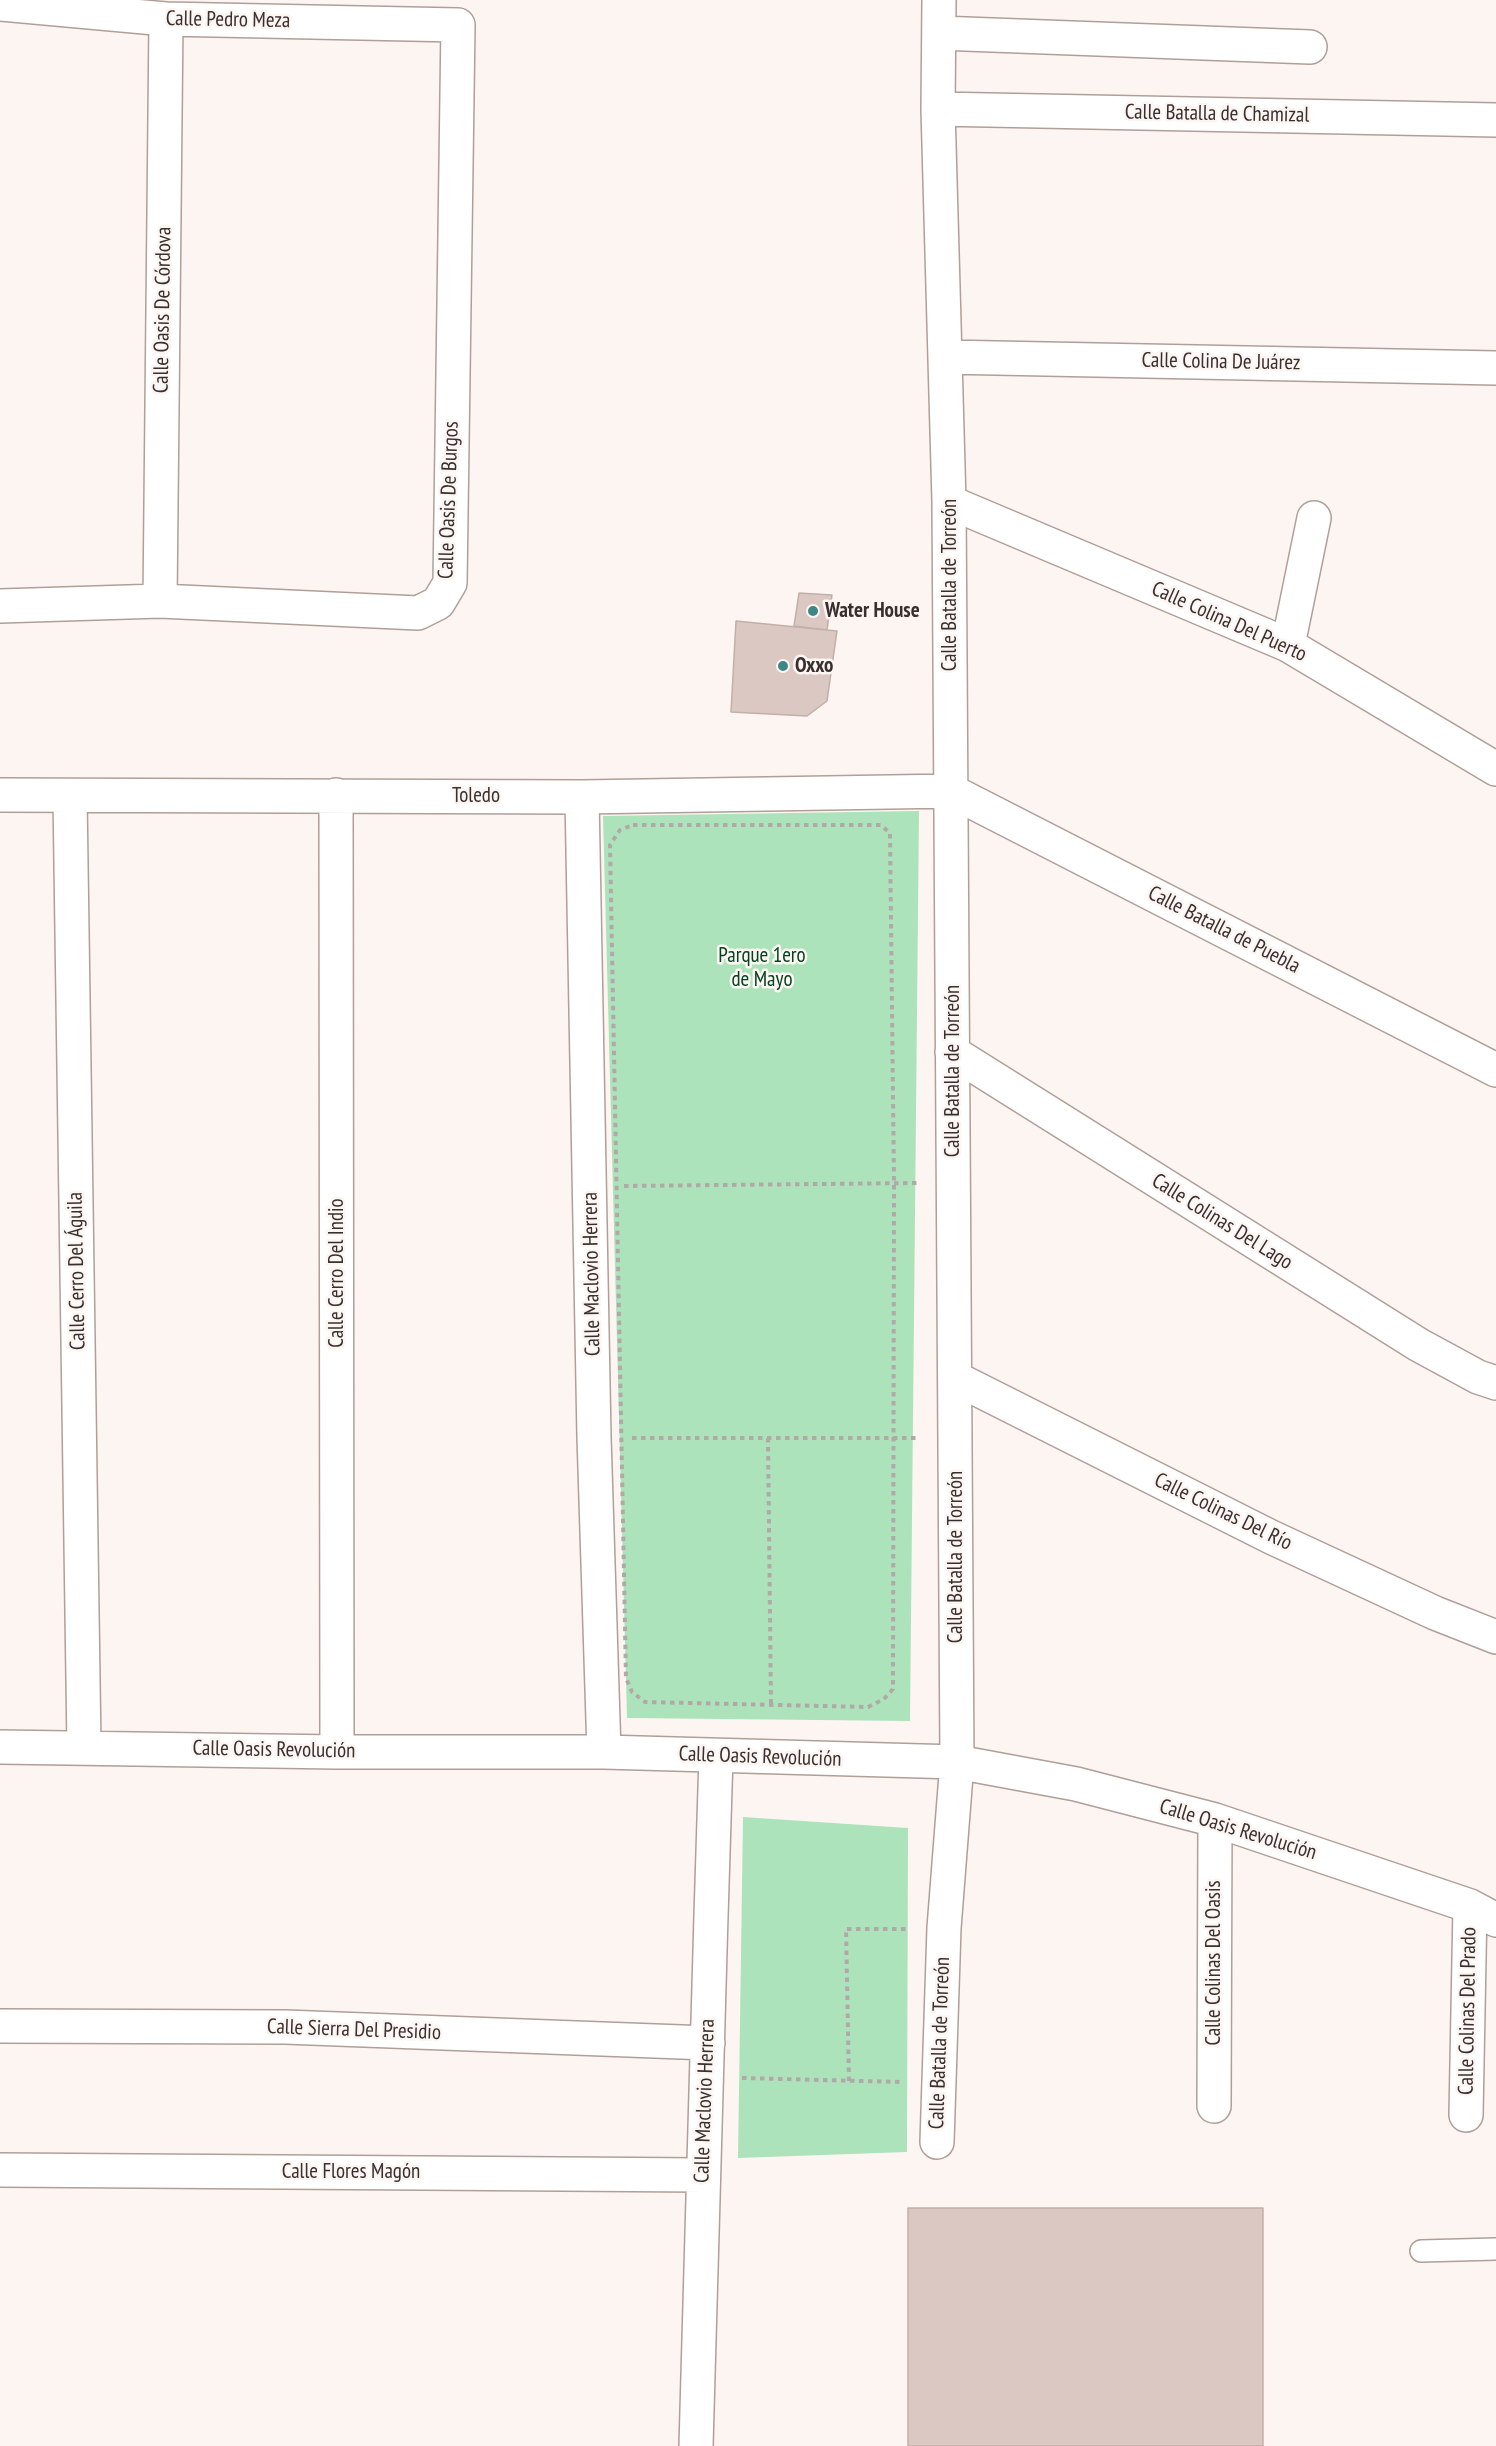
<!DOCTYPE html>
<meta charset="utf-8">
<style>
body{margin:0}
canvas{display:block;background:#fdf5f2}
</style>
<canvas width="1496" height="2446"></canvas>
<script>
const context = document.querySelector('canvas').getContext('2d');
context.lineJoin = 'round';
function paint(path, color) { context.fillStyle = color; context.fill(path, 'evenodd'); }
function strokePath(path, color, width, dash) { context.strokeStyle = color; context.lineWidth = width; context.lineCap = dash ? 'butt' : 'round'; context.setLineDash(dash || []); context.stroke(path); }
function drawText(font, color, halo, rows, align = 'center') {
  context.font = font + ' "PT Sans Narrow",sans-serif'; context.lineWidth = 5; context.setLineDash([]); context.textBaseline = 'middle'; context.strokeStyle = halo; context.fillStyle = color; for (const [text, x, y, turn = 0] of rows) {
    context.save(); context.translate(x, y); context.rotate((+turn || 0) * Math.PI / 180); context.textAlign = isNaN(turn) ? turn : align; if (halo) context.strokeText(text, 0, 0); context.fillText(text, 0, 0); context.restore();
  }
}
paint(new Path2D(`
 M919,811L910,1721L627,1718L603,816Z
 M743,1817L908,1828L907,2152L738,2158Z`), '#ade3bb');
const building = new Path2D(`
 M799,593L832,595L827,630L794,626Z
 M736,621L837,631L827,701L807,716L731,712Z
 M908,2208H1263V2446H908Z`);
paint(building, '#dbc8c2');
strokePath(building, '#c2afa9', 1.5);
const lane = new Path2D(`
 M1421,2251L1496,2249`);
const street = new Path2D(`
 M0,4L166,19L458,25L450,583L438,603L418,613L160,601L0,606
 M939,33L1310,47
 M938,109L1496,120
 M946,357L1496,368
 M949,502L1288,645L1496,769
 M160,601L166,19
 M1288,645L1314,518
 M0,795L582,797L951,791L1496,1070
 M336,795L337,1752
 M70,796L84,1747
 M582,797L594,1437L604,1752
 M952,1052L1419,1345L1478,1377L1496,1383
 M955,1378L1271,1537L1435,1613L1496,1637
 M0,1747L337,1752H604L957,1762L1076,1784L1215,1820L1470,1906L1496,1920
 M0,2026L285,2027L708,2043
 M1214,2106L1215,1820
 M1466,2115L1470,1906
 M937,2142L944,1928L957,1762L949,502L938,109L939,0
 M0,2170L702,2175
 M696,2446C701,2216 709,1986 716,1756`);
strokePath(lane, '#b09f98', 24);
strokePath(street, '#b09f98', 36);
strokePath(new Path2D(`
 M633,825H881L890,833L894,1183L893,1689L884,1699L868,1707L645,1702L632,1692L626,1678L610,845L620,830Z
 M624,1186L917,1183
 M632,1438H919
 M768,1438L771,1705
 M742,2078L902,2082
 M849,2081L846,1929H906`), '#b1a9a7', 4, [4.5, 4.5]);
strokePath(lane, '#fff', 21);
strokePath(street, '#fff', 33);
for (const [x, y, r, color] of [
 [813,611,6,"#3e8789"],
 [783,666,6,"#3e8789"]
]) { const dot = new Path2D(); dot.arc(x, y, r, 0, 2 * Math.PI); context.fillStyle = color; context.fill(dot); strokePath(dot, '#fdf5f2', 2); }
drawText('21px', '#38302e', '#fdf5f2', [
 ["Calle Pedro Meza",228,20,1],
 ["Calle Batalla de Chamizal",1217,114,1],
 ["Calle Oasis De Córdova",163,310,-89],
 ["Calle Colina De Juárez",1221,362,1],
 ["Calle Oasis De Burgos",449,500,-88],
 ["Calle Batalla de Torreón",950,585,-90],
 ["Calle Colina Del Puerto",1229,622,24],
 ["Toledo",476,796],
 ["Calle Batalla de Puebla",1224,930,27],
 ["Calle Batalla de Torreón",953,1071,-90],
 ["Calle Colinas Del Lago",1222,1222,32],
 ["Calle Cerro Del Águila",77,1271,-91],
 ["Calle Cerro Del Indio",337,1273,-90],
 ["Calle Maclovio Herrera",592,1274,-91],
 ["Calle Colinas Del Río",1223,1512,26],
 ["Calle Batalla de Torreón",956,1557,-90],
 ["Calle Oasis Revolución",274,1750,1],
 ["Calle Oasis Revolución",760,1757,2],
 ["Calle Oasis Revolución",1238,1830,17],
 ["Calle Colinas Del Oasis",1214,1963,-90],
 ["Calle Colinas Del Prado",1468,2011,-89],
 ["Calle Sierra Del Presidio",354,2030,2],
 ["Calle Batalla de Torreón",940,2043,-88],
 ["Calle Maclovio Herrera",705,2101,-88],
 ["Calle Flores Magón",351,2172]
]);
drawText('bold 21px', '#38302e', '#fdf5f2', [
 ["Water House",825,611],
 ["Oxxo",795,666]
], 'left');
drawText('21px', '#034320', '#fdf5f2', [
 ["Parque 1ero",762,956],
 ["de Mayo",762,980]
]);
</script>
